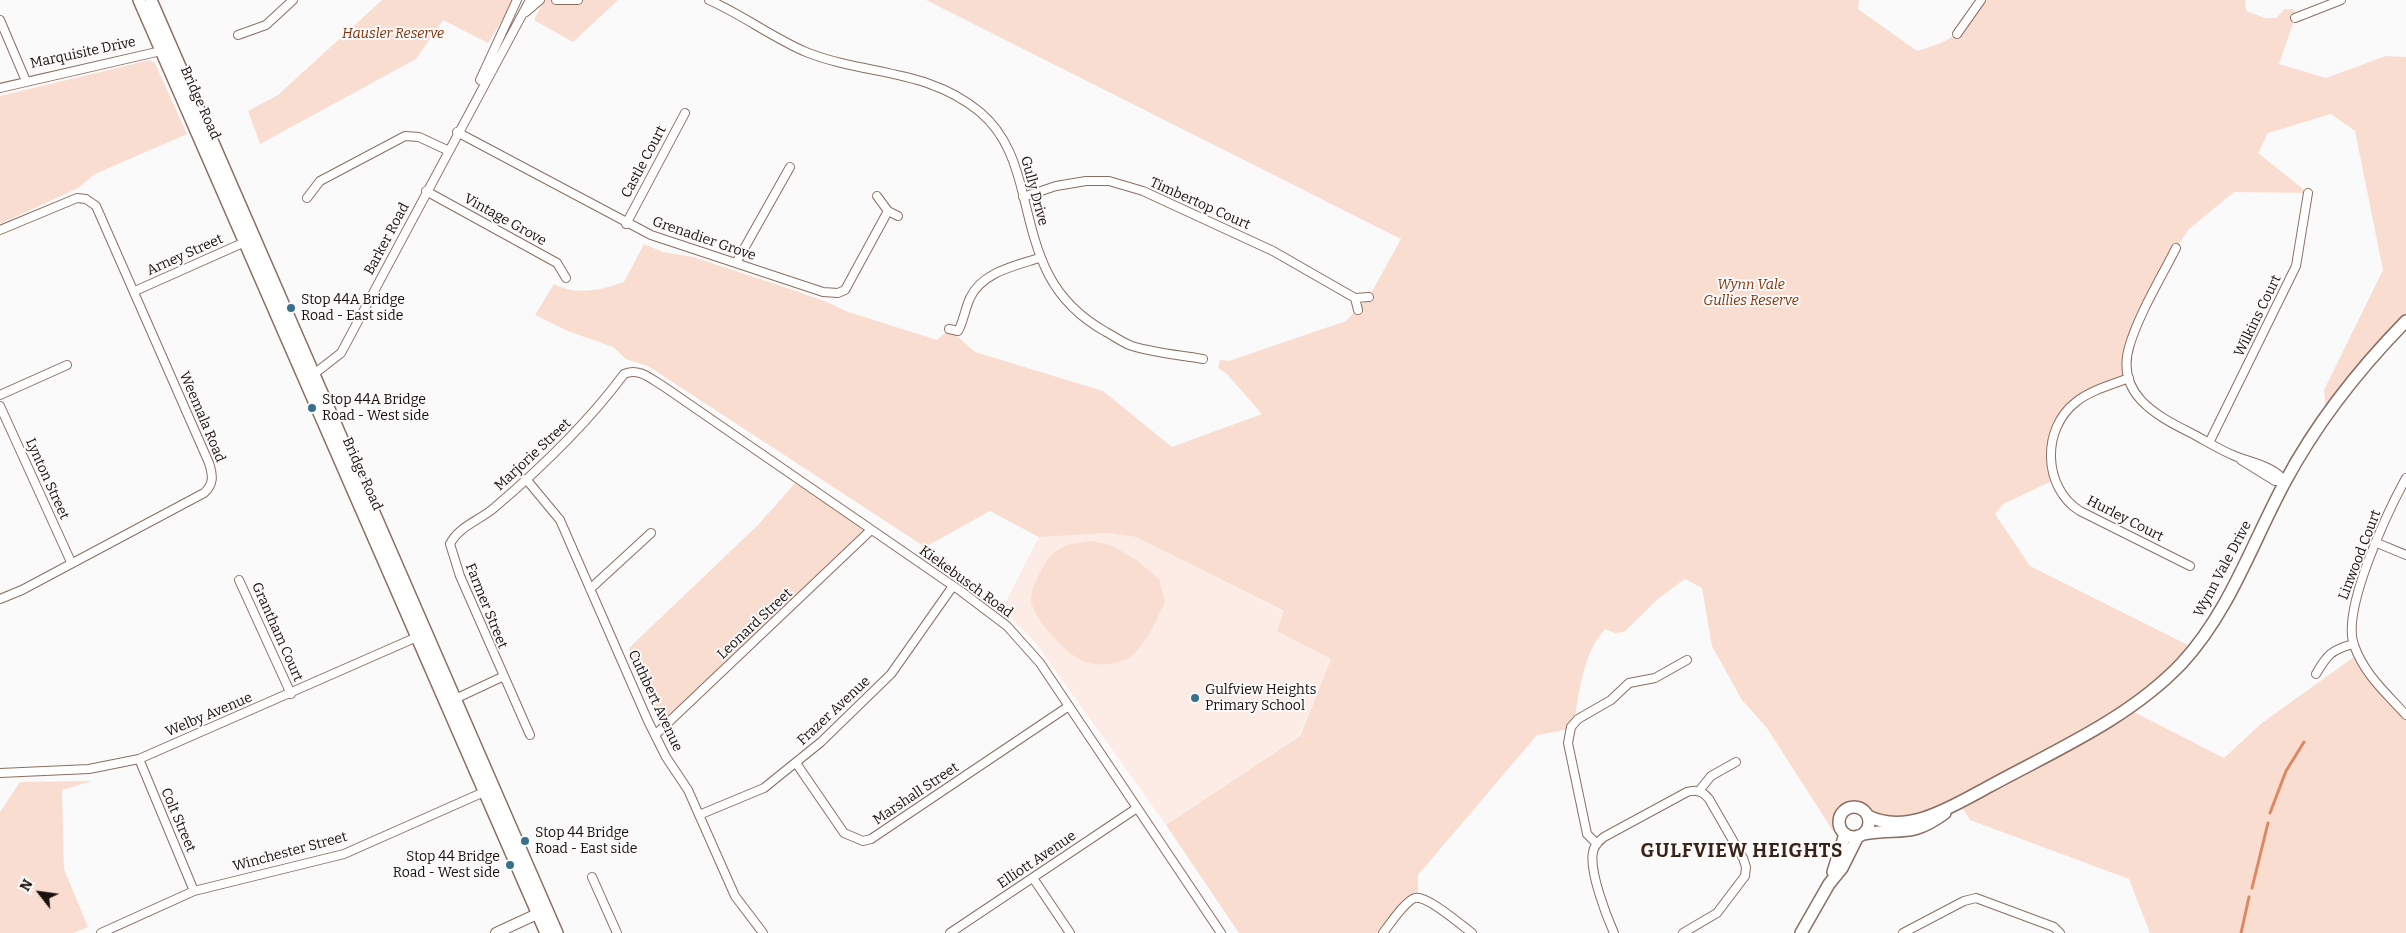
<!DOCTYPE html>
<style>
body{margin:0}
#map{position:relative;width:2406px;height:933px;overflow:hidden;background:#fafafa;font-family:Bitter,serif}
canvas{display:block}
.north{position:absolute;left:15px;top:868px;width:50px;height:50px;-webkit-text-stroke:4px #fafafa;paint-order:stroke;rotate:300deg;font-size:14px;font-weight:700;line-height:20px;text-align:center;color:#1b100b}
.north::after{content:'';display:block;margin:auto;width:18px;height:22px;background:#1b100b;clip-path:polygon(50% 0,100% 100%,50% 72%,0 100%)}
</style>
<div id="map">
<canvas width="2406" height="933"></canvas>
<div class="north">N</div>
</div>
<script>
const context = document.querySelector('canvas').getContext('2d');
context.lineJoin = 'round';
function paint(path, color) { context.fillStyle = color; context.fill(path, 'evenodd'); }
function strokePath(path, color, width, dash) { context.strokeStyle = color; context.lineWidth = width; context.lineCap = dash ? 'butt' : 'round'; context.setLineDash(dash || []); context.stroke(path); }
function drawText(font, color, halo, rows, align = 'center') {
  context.font = font + ' Bitter,serif'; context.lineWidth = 4; context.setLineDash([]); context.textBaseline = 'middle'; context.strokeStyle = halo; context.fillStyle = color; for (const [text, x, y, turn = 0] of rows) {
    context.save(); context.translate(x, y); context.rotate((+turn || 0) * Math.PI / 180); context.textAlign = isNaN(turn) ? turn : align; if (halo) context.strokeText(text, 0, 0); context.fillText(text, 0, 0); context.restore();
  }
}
paint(new Path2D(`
 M1110,533L1136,537L1284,612L1278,631L1331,659L1299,736L1166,825L1035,642L1002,609L1039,537Z`), '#fdece5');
paint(new Path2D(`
 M382,0H515L488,43L443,20L416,59L260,144L248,111L278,95Z
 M544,0H618L573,42L534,20Z
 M926,0H1859L1858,9L1917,51C1957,40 1958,33 1981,0H2245L2246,11L2265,18H2276L2285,9H2294L2295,18L2279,64L2326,78L2386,56L2406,57V321L2326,416L2324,390L2383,270L2355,131L2331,114L2268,133L2258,153L2308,193L2234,192L2189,229L2176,248L2129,345V378L2092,392L2067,410L2054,440V480L2003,504L1995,514L2030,566L2194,648L2128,709L2224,758L2262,723L2358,654L2406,715V933H2150L2129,879L1970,820L1959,803L1913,821L1866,813L1862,809L1850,807L1841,815L1839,826L1833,831L1767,728L1742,700L1712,646L1702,588L1685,579L1659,598L1624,632L1615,633L1605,629C1583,653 1579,692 1574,723L1570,729L1537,735L1418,875V898L1383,933H1239L1166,825L1300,736L1331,659L1277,631L1284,611L1136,537L1110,533L1039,537L990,511L925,547L648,366L626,359L613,347L568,331L535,315L554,284C577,296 601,290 624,282L644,244L663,252L693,257L793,290L827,302L848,312L937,340L949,329L975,352L1103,391L1172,447L1262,414L1227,374L1218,368L1220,360L1229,361L1346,321L1369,297L1401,239Z
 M150,60L155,63L187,134L95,174L78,188L0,224V96Z
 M798,480L871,530L663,727L629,648L758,525Z
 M1091,541L1111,545L1136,560L1159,579L1165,602C1157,619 1144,649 1127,659C1115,665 1099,666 1086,662C1069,658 1030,616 1031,598C1032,588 1037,578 1042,569C1054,546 1067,544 1091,541Z
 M92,781L62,790L64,869L88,927L73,933H0V812L20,782Z`), '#f9ddd1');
strokePath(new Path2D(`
 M2270,813L2286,771L2304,742
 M2252,888L2268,823
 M2241,933L2249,897`), '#dd8863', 3);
const minor = new Path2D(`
 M556,0H578
 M709,0C743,15 773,38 806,52C866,76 927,68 980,112C1007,135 1016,165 1024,198C1038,257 1049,300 1106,332C1114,336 1123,343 1132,346C1155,353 1180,355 1203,359
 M526,12L540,0
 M2295,18L2341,0
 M0,20L26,81
 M1957,34L1981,0
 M238,35L266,25L293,0
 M480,80L517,0
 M0,88L161,51
 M457,132L651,235L823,292L838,293L845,290L888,211
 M426,191L557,263L566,278
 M877,196L888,211L898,216
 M1023,197L1056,186L1086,181H1109L1143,191L1273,251L1355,298L1369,297
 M307,198L320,181L405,136L419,137L447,150
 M626,224L685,113
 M0,230L77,198L86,199L96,206L209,463C213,476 214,484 204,493L22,590L0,599
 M2176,248C2161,278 2140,312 2130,344C2114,393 2155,415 2191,433C2206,441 2220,450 2235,456C2253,463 2273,466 2285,481
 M736,263L790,167
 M135,291L245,242
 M1355,298L1358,310
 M949,329L958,331C962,326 966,306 970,298C982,272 1015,266 1039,258
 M314,374L341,353L530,0
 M2129,378C2111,385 2091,390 2076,402C2041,429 2043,488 2080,511L2190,566
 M0,395L67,365
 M0,406L71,562
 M2209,443L2296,266L2308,193
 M2241,460L2275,481H2285
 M2406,478C2388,511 2341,610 2354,645C2364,674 2386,693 2406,715
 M526,479L560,520L648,721L666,757L688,790L735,896L763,933
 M2377,543L2406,555
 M239,580L291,694
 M590,589L651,533
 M2316,674C2327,655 2331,650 2353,644
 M455,699L502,677
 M530,735L460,576L450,544C458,527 480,520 494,508C541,468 587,424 624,374C638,367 651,379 663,386L962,592L1007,626L1040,663L1221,933
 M655,735L871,530
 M139,759L194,891
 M796,763L844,833L863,841L871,839L1069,706
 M0,773L89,769L139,759L417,637
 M1699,791L1711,776L1736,762
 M699,815L764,788L821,742L891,674L953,586
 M1597,844L1587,834L1586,829L1568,743L1571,727L1578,719L1611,700L1629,683L1655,678L1687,660
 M592,877L617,933
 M1033,878L1070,933
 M101,933L194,891L344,854L484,792
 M950,933L1137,808
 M1383,933C1390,924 1405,901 1415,898C1427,895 1461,925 1472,933
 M1614,933C1606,915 1589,871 1593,852C1594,845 1599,841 1604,837L1687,792C1696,789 1703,791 1709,799L1743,858L1746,867L1745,876L1717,913L1683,933
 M1903,933L1964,901L1976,898L2054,927L2060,933`);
const tertiary = new Path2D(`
 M496,933L537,914`);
const secondary = new Path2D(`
 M139,0L546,933
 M151,0L557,933
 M1839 822a15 15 0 1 1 30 0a15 15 0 1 1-30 0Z
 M1868,816C1908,836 1954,805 1990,786C2056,750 2130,718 2182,663C2230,611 2252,543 2285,482C2317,422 2359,369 2406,321
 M1863,834C1900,827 1910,839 1945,813
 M1833,872L1845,834
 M1801,933L1829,884L1842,868L1858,836`);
strokePath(minor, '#8b6e61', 10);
strokePath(tertiary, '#8b6e61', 12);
strokePath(secondary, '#8b6e61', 14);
strokePath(minor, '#fff', 8);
strokePath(tertiary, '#fff', 10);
strokePath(secondary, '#fff', 11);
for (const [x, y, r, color] of [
 [291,308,5,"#39718b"],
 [312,408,5,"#39718b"],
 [1195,698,5,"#39718b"],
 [525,841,5,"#39718b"],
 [510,865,5,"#39718b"]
]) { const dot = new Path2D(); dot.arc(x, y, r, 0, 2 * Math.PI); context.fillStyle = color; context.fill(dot); strokePath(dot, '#fafafa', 2); }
drawText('italic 14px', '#803308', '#fafafa', [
 ["Hausler Reserve",393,34],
 ["Wynn Vale",1751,285],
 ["Gullies Reserve",1751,301]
]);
drawText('14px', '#1b100b', '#fafafa', [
 ["Marquisite Drive",83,53,-12],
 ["Bridge Road",200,103,66],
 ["Castle Court",644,162,-62],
 ["Gully Drive",1034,191,75],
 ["Timbertop Court",1200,204,24],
 ["Vintage Grove",505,220,29],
 ["Barker Road",387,239,-62],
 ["Grenadier Grove",704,239,19],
 ["Arney Street",185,255,-24],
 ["Wilkins Court",2258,316,-64],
 ["Weemala Road",202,417,67],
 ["Marjorie Street",533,455,-43],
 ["Bridge Road",362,474,66],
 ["Lynton Street",47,479,66],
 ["Hurley Court",2125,519,27],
 ["Linwood Court",2360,555,-69],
 ["Wynn Vale Drive",2223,569,-62],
 ["Kiekebusch Road",966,582,36],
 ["Farmer Street",486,606,68],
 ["Leonard Street",755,624,-43],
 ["Grantham Court",277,632,66],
 ["Cuthbert Avenue",655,701,65],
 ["Frazer Avenue",834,711,-43],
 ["Welby Avenue",209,715,-23],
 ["Marshall Street",916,794,-34],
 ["Colt Street",178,820,67],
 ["Winchester Street",290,852,-15],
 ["Elliott Avenue",1037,860,-34]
]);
drawText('14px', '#1b100b', '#fafafa', [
 ["Stop 44A Bridge",301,300],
 ["Road - East side",301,316],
 ["Stop 44A Bridge",322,400],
 ["Road - West side",322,416],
 ["Gulfview Heights",1205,690],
 ["Primary School",1205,706],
 ["Stop 44 Bridge",535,833],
 ["Road - East side",535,849],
 ["Stop 44 Bridge",500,857,"right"],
 ["Road - West side",500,873,"right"]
], 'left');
context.letterSpacing = '1px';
drawText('bold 19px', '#3b2217', '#fafafa', [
 ["GULFVIEW HEIGHTS",1742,852]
]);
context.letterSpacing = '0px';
</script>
